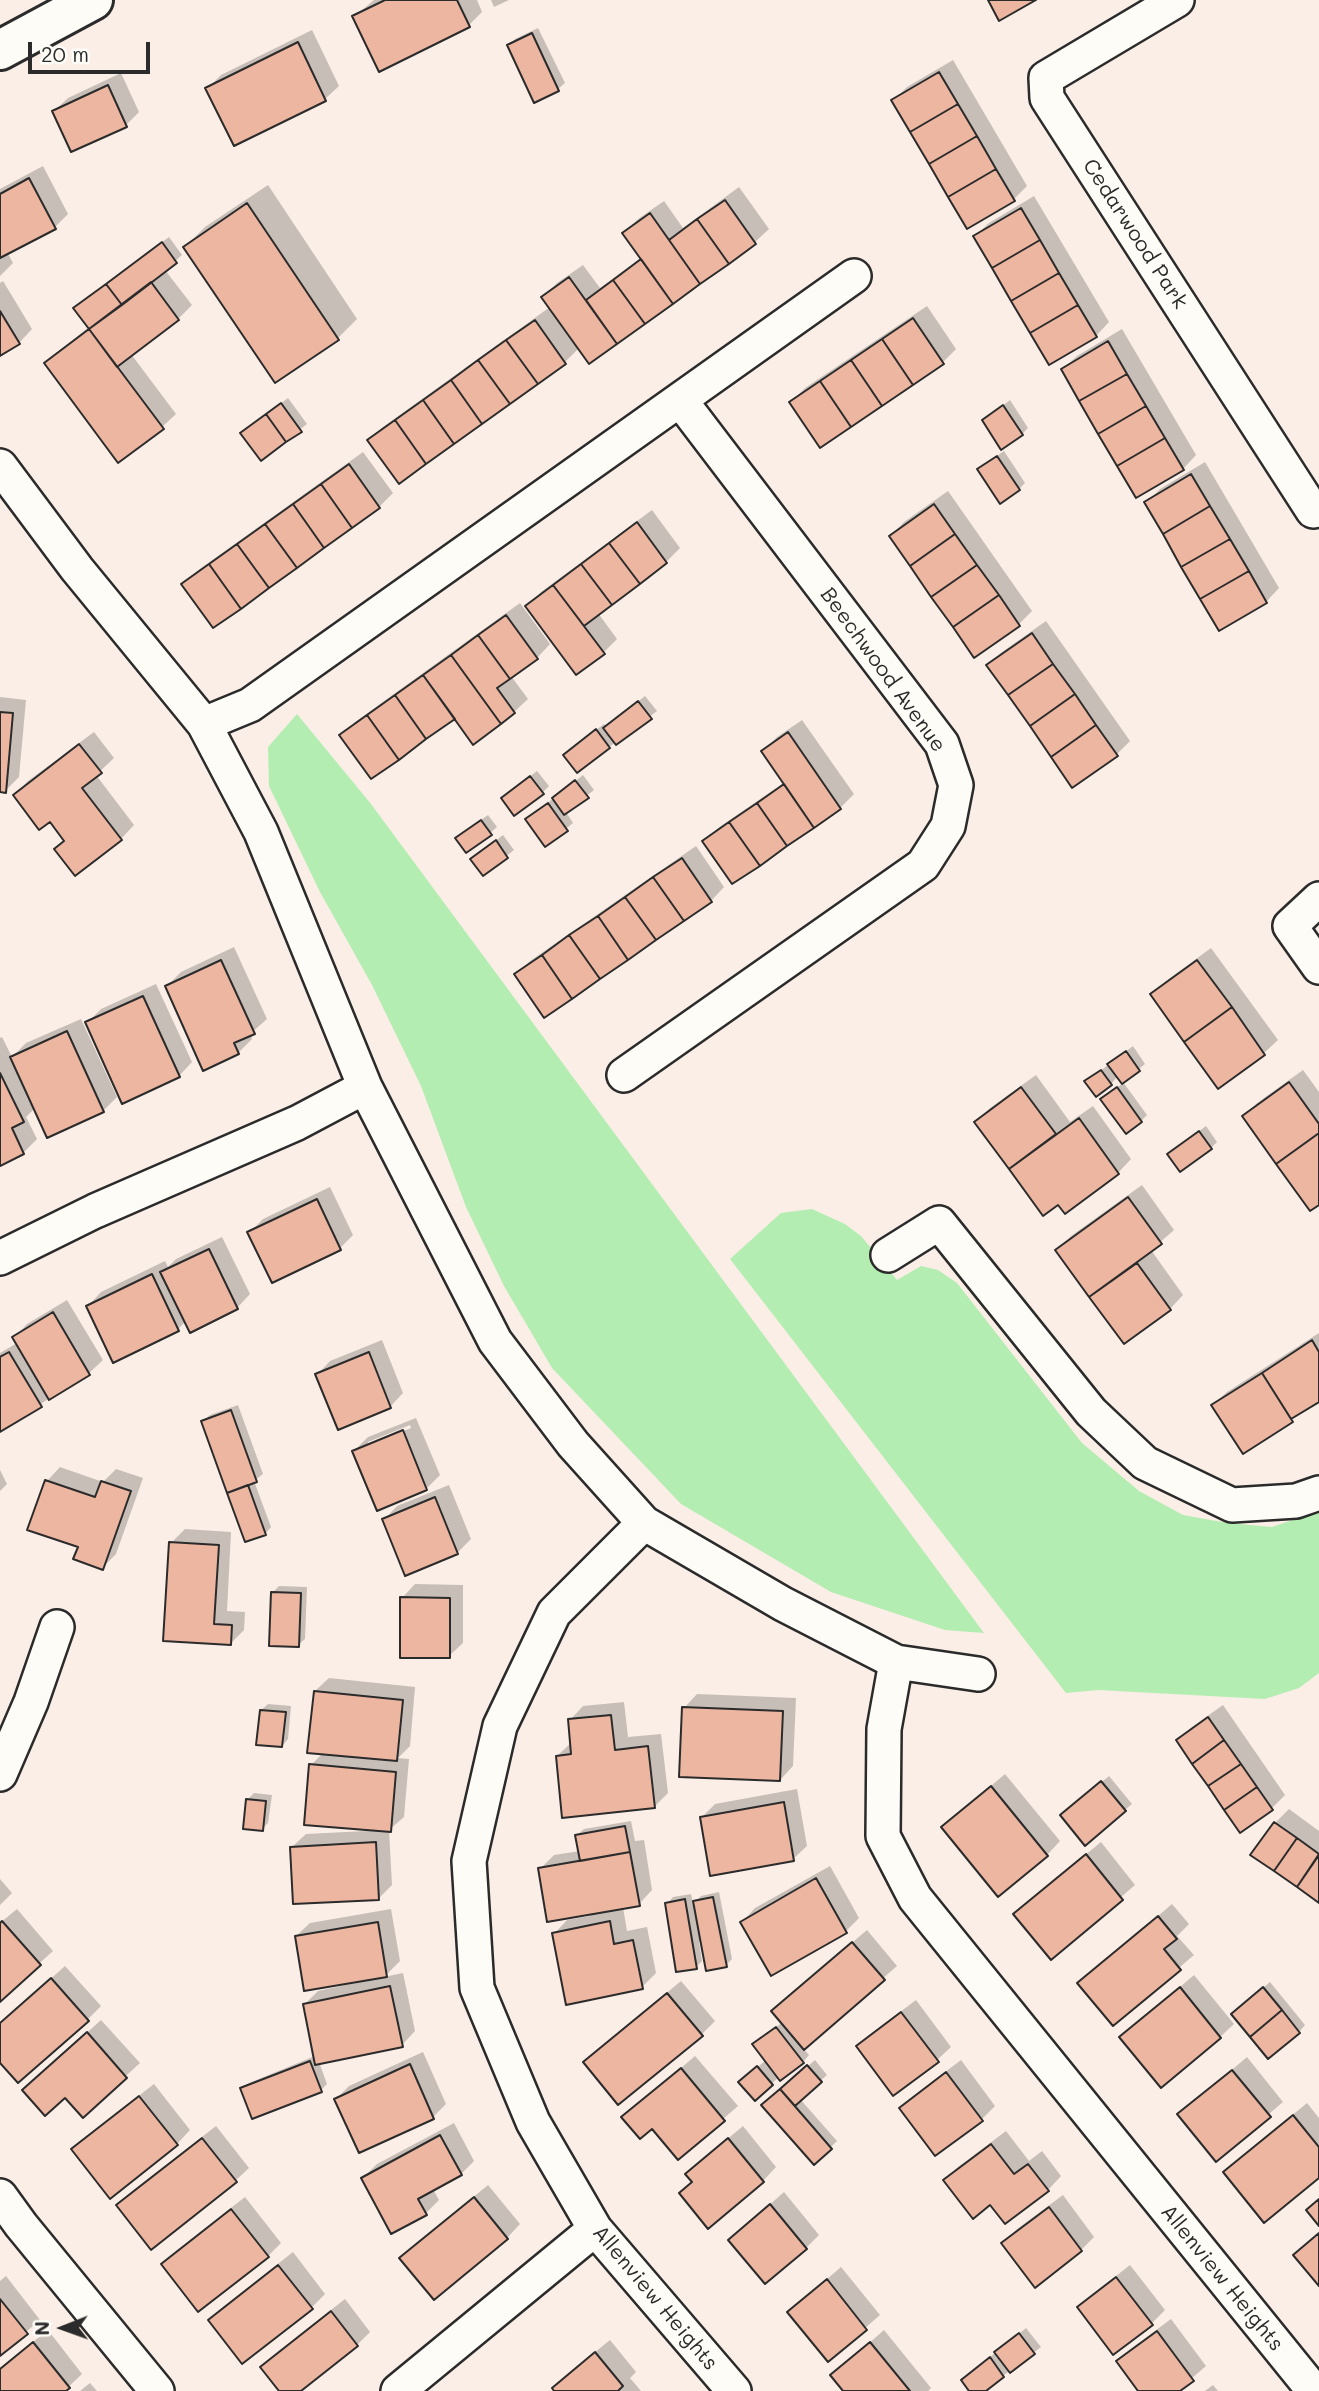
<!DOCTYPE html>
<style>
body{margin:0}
#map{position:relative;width:1319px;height:2391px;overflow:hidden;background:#faeee6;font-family:Mali,sans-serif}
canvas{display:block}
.north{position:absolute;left:28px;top:2293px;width:70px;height:70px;-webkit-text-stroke:5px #fdfcf7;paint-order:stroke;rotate:269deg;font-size:19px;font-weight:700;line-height:28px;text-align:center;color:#2b2b2b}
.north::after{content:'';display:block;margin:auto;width:24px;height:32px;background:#2b2b2b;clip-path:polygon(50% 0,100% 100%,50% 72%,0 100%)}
.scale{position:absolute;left:28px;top:42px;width:122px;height:32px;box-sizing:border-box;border:4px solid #2b2b2b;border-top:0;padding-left:9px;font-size:21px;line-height:24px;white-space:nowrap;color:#2b2b2b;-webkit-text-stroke:5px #fdfcf7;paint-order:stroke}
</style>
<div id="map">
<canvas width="1319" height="2391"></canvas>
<div class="north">N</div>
<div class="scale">20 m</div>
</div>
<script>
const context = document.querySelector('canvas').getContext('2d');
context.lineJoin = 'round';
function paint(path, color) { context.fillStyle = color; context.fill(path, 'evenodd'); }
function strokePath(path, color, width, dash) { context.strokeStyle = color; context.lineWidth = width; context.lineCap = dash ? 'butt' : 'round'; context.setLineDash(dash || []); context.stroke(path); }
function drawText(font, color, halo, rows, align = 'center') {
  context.font = font + ' Mali,sans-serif'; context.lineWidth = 5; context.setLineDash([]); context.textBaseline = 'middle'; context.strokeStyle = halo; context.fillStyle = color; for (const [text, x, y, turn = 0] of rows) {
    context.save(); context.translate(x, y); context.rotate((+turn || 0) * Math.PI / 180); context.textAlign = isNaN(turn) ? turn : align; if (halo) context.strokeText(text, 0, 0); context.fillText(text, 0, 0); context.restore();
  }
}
paint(new Path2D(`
 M297,714L371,804L984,1633L945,1630L831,1592L681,1504L552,1368L504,1286L466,1207L421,1086L372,985L320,892L269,786L268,747Z
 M812,1209L845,1224L861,1236L897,1280L921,1266L938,1270L957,1283L1082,1443L1139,1491L1183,1515L1228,1523L1272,1527L1319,1511V1673L1299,1688L1265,1699L1098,1690L1066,1693L730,1259L781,1213Z`), '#b4edb1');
paint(new Path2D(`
 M374,0H477L482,12L469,25L354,17Z
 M491,0H509L494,7Z
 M538,28L565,83L558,89L535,101L509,46L515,39Z
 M312,30L339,86L325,99L235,144L208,88L221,75Z
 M953,60L1027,186L1014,199L894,100L907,87Z
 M121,73L139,112L126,125L54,111L68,98Z
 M43,166L68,214L55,227L7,252L13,263L0,276V189Z
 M268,185L357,319L337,339L185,247L205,227Z
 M739,187L769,229L755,242L589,362L579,348L565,362L399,482L369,440L383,427L550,307L543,297L557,283L583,265L600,288L642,257L624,233L638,219L664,201L683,228Z
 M1034,196L1109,322L1096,336L975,236L989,223Z
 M169,237L182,255L165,270L192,305L178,319L131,354L176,414L162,427L46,363L60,350L89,327L82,302Z
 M3,281L32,329L19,343L0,354V283Z
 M927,306L956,349L943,362L791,402L805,388Z
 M1122,329L1196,455L1183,469L1063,369L1077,356Z
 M288,398L307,424L261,459L242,433Z
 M1010,400L1028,428L1022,434L984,420Z
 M1004,451L1025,483L1019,489L986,463Z
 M363,452L393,493L379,507L213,626L184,585L197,571Z
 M1205,462L1279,588L1266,602L1146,503L1160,489Z
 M948,491L1032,611L1018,625L891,536L904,522Z
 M652,510L680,548L666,562L598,613L617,639L604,652L528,606L541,592Z
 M520,603L550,644L537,658L511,676L528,699L514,712L455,717L342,736L355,722Z
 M1046,621L1130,741L1117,754L988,665L1002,652Z
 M645,696L657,711L577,771L572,748L604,724L606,727Z
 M0,697L26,700L19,777L5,791L0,790Z
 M802,720L854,794L840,808L732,882L705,842L718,828L785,782L763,751L777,737Z
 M94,732L114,758L96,775L134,825L121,839L56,849L65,840L50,819L15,795L28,781Z
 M537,771L549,786L542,793L510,792Z
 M583,775L594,790L566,812L573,823L546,845L527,819Z
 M488,815L497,827L490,833L464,832Z
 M503,835L514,850L483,874L472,859Z
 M696,846L724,887L711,901L516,974L530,961Z
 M234,947L267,1019L250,1034L252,1039L238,1053L204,1069L167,986L181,972Z
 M1211,948L1278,1040L1264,1053L1218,1086L1152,995L1166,981Z
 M156,984L192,1062L179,1076L87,1023L101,1009Z
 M81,1019L117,1097L103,1111L35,1108L26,1117L37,1139L23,1153L0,1164V1038L2,1037L12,1057L26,1043Z
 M1133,1046L1145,1064L1123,1082L1147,1115L1141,1121L1109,1093L1123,1083L1118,1076L1111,1084L1087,1081Z
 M1303,1070L1319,1092V1203L1244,1117L1257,1103Z
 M1036,1075L1070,1122L1093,1106L1131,1159L1118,1173L1059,1202L1043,1214L976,1122L990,1108Z
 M1206,1126L1217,1142L1211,1148H1176Z
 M1142,1185L1174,1230L1151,1250L1183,1295L1170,1309L1124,1342L1057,1250L1071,1236Z
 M330,1187L353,1235L340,1248L249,1233L263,1219Z
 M222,1237L250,1294L237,1308L186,1321L178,1329L114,1361L88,1306L101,1292L165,1261L168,1267L176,1259Z
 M67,1300L103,1360L89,1373L0,1430V1353L17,1343L14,1338L27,1324Z
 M1319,1333V1401L1243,1452L1213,1405L1227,1392Z
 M382,1340L403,1393L390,1407L317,1375L330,1361Z
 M238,1405L263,1474L254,1481L271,1527L265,1534L203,1421L210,1415Z
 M416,1418L440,1475L426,1489L354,1451L368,1437ZM410,1425L411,1428L368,1446V1442Z
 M60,1467L103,1482L116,1469L143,1478L116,1554L102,1568L80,1546L47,1481Z
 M0,1470L7,1484L0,1491Z
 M449,1485L471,1539L457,1553L384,1520L397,1506Z
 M185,1529L231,1532L227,1611L245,1612L244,1630L231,1643L165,1639L171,1543Z
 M415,1584L463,1585V1643L449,1656L402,1598Z
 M279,1586L307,1587L305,1639L298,1645L272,1593Z
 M329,1678L415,1687L410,1746L398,1758L409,1759L404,1817L389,1830L392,1885L379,1898L292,1847L306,1834L366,1831L311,1765L323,1753L315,1691Z
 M697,1694L796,1698L793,1766L780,1780L684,1708Z
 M624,1702L628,1737L661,1734L668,1793L654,1807L557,1756L572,1742L570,1720L583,1706Z
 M268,1704L291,1706L288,1739L282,1746L261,1710Z
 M1223,1705L1285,1795L1272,1808L1178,1741L1192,1727Z
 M1005,1774L1060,1841L1047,1855L943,1827Z
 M1109,1776L1132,1804L1085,1843L1069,1809Z
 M797,1789L807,1846L793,1859L701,1818L715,1804Z
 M254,1793L272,1795L268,1823L262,1829L248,1799Z
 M1289,1809L1319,1831V1901L1253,1854L1275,1823Z
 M631,1821L635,1841L644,1840L652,1890L639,1904L623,1907L627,1931L647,1927L656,1973L642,1987L554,1934L567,1920L590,1916V1912L540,1869L554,1855L580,1851L577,1835L584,1829Z
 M1101,1842L1135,1885L1051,1957L1029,1901Z
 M830,1866L859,1918L846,1931L742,1922L755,1908Z
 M0,1879L12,1893L0,1905Z
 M719,1892L732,1959L726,1965L702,1941L699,1942L702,1961L696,1967L667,1904L673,1897L691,1894L693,1904L701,1896Z
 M1172,1904L1189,1924L1177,1936L1194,1955L1113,2024L1080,1983Z
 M17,1909L53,1951L0,1999V1923Z
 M391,1909L400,1961L384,1977L403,1973L415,2031L402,2045L319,2062L327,2084L321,2090L242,2089L249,2083L315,2056L304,2005L318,1991L355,1983V1980L296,1936L310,1923Z
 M867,1930L897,1966L803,2048L809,2055L803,2062L779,2077L755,2099L747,2076L766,2060L761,2038L783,2022L787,1998Z
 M65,1966L101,2006L87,2020L0,2060V2024Z
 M1194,1975L1234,2024L1220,2037H1122Z
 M681,1981L715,2021L702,2034L599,2049Z
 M1270,1982L1305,2025L1299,2032L1239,2008Z
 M916,2000L951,2047L937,2060L859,2046L872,2033Z
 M101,2020L140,2063L83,2115L66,2095L38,2077Z
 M423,2052L446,2104L433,2117L336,2099L349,2086Z
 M695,2056L738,2106L678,2158L652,2126L624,2117Z
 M1247,2057L1283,2102L1216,2159L1179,2115Z
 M815,2060L827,2075L800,2099L837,2141L814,2163L770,2099Z
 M961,2060L995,2106L982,2119L901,2108L915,2095Z
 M154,2084L190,2130L177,2144L73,2150L87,2136Z
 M1307,2103L1319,2118V2176L1239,2159Z
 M454,2123L474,2161L461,2174L433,2189L439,2200L426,2213L363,2178L377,2164Z
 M216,2126L249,2168L235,2181L118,2205L132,2191Z
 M743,2126L776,2167L763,2181H693L701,2161Z
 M1006,2131L1029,2161L1042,2151L1061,2176L1048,2190L991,2203L945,2180L958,2167Z
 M488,2185L520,2224L507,2238L415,2245Z
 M784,2192L819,2235L806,2248L730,2240Z
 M1063,2195L1094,2237L1081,2250L1004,2243L1017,2229Z
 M245,2197L281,2243L268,2256L163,2264L176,2251Z
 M293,2252L325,2294L312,2307L210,2320L223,2307Z
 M1130,2265L1165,2310L1151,2324L1079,2307L1093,2294Z
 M841,2267L880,2315L828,2360L789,2312Z
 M6,2276L40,2320L0,2354V2281Z
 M345,2299L370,2332L357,2345L298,2391H281L262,2367L275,2354Z
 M1171,2319L1206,2366L1177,2391H1141L1119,2362L1132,2348Z
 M1026,2328L1041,2347L983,2391H971L969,2374Z
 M48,2330L82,2374L64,2391H0V2368Z
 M884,2330L931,2388L928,2391H845L832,2376Z
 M610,2340L636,2372L630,2378L641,2391H556L554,2388L567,2375Z
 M90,2383L97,2391H80Z
 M1213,2385L1218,2391H1205Z`), '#0003');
const building = new Path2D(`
 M385,0H457L470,27L379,72L352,16Z
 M988,0H1036L999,21Z
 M532,33L559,91L534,103L507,45Z
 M298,42L326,101L234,146L205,88Z
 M939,72L958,104L910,132L891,100Z
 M108,85L127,127L71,152L52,111Z
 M958,104L977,136L929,164L910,132Z
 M977,136L996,169L948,197L929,164Z
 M996,169L1015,201L967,229L948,197Z
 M29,178L56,229L0,258V194Z
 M725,200L756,244L729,264L697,219Z
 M247,203L339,340L275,383L183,247Z
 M1021,208L1040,240L992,268L973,236Z
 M650,213L700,284L673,304L622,233Z
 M697,219L729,264L700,284L669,240Z
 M1040,240L1059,273L1011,301L992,268Z
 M162,242L177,263L122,305L106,284Z
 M641,259L673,304L645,324L613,280Z
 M1059,273L1078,305L1030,333L1011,301Z
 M569,277L617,344L589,364L541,297Z
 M613,280L645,324L617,344L586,300Z
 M151,282L179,320L117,367L89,329Z
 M106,284L122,305L89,329L73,308Z
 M1078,305L1097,337L1049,365L1030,333Z
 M0,311L20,344L0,356Z
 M913,318L944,364L913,385L882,339Z
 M535,320L566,364L538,384L506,340Z
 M89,329L164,429L118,463L44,363Z
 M882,339L913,385L882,406L851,360Z
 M506,340L538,384L510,404L478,360Z
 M1108,341L1127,374L1079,401L1061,369Z
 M478,360L510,404L482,424L451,380Z
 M851,360L882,406L851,427L820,381Z
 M1127,374L1146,406L1098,434L1079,401Z
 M451,380L482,424L454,444L423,400Z
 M820,381L851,427L820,448L789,402Z
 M423,400L454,444L426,464L395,420Z
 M281,403L302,432L286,442L266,414Z
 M1003,405L1023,435L1001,450L982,420Z
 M1146,406L1165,438L1117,466L1098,434Z
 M266,414L286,442L261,461L240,433Z
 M395,420L426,464L399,484L367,440Z
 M1165,438L1184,470L1136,498L1117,466Z
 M997,456L1020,490L1000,504L977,469Z
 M349,464L380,508L352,528L321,484Z
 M1191,474L1210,506L1163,534L1144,502Z
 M321,484L352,528L324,548L293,504Z
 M293,504L324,548L297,568L265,524Z
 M934,504L955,534L910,566L889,536Z
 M1210,506L1230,539L1181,567L1163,534Z
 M637,522L667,563L640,584L609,543Z
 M265,524L297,568L269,588L237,544Z
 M955,534L977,565L931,597L910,566Z
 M1230,539L1249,571L1200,599L1181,567Z
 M609,543L640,584L612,605L581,564Z
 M237,544L269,588L241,609L209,564Z
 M209,564L241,609L213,628L181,584Z
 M581,564L612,605L584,626L553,585Z
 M977,565L999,595L953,627L931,597Z
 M1249,571L1267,603L1219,631L1200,599Z
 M553,585L605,654L576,675L525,606Z
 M999,595L1020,626L974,658L953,627Z
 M506,615L538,659L510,679L478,635Z
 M1032,633L1053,664L1008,695L986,665Z
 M478,635L510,679L497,688L515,713L501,724L451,655Z
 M451,655L501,724L473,745L423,675Z
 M1053,664L1075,694L1030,726L1008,695Z
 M423,675L455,719L426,739L395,695Z
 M1075,694L1096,725L1051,757L1030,726Z
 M395,695L426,739L399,760L367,715Z
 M638,701L652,719L616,745L603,728Z
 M0,712L13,713L6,793L0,792Z
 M367,715L399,760L371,779L339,735Z
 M1096,725L1118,756L1072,788L1051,757Z
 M596,729L610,748L577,773L563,755Z
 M788,732L841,809L814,828L761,751Z
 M79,744L102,773L82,788L122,840L75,876L54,849L64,841L50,822L39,830L13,795Z
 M530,776L544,794L514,816L501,798Z
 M575,780L589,798L564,815L552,798Z
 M784,784L814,828L787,846L757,803Z
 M548,803L568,831L545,847L525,819Z
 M757,803L787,846L760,866L729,822Z
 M481,820L492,835L466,853L455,838Z
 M729,822L760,866L732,884L702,841Z
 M496,840L508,858L483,876L470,859Z
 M682,858L712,902L684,921L653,877Z
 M653,877L684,921L656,940L625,897Z
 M625,897L656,940L628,960L598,916Z
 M598,916L628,960L600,979L569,935Z
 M569,935L600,979L572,999L542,955Z
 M542,955L572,999L544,1018L514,974Z
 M221,960L255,1034L234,1043L239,1054L203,1071L165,986Z
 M1197,960L1232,1007L1184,1042L1150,994Z
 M143,996L180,1077L122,1104L85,1022Z
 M1232,1007L1265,1055L1218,1089L1184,1042Z
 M67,1031L104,1112L47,1138L10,1057Z
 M1126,1051L1140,1071L1122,1084L1107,1064Z
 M1101,1070L1112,1085L1096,1097L1084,1081Z
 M0,1073L24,1122L12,1128L24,1154L0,1166Z
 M1289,1082L1319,1124V1133L1276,1164L1242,1116Z
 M1021,1087L1056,1134L1009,1169L974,1122Z
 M1117,1087L1142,1122L1126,1134L1100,1099Z
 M1079,1118L1119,1174L1065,1214L1058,1205L1043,1216L1009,1169Z
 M1199,1131L1212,1149L1180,1172L1167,1154Z
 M1319,1133V1205L1310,1211L1276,1164Z
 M1128,1197L1162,1244L1089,1297L1055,1250Z
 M317,1199L341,1250L272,1283L247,1232Z
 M209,1249L238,1309L190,1333L160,1272Z
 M1137,1263L1171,1310L1124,1344L1089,1297Z
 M152,1274L179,1331L113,1363L86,1306Z
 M53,1312L90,1375L49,1400L12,1337Z
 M1312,1340L1319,1352V1402L1291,1419L1262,1373Z
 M9,1352L42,1407L0,1432V1357Z
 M369,1352L391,1408L338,1430L315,1374Z
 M1262,1373L1293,1422L1243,1454L1211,1405Z
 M231,1410L257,1482L227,1493L201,1421Z
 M403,1430L427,1490L377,1511L352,1451Z
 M45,1480L95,1497L101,1481L131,1491L103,1570L73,1559L78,1547L27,1530Z
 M248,1485L266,1535L245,1542L227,1493Z
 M435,1497L458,1554L405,1576L382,1519Z
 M169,1542L219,1545L214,1624L232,1625L231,1645L163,1641Z
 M271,1592L301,1593L299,1647L269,1646Z
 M400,1597L450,1598V1658H400Z
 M314,1691L403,1700L397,1761L307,1753Z
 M682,1707L783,1711L780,1781L679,1777Z
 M260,1710L286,1712L282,1747L256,1745Z
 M611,1715L615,1750L648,1746L655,1808L562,1818L556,1756L571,1754L568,1719Z
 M1208,1717L1224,1740L1192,1764L1176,1740Z
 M1224,1740L1241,1764L1208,1786L1192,1764Z
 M309,1764L396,1772L391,1832L304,1825Z
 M1241,1764L1257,1787L1224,1810L1208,1786Z
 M1101,1781L1126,1811L1085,1846L1060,1815Z
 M991,1786L1048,1856L998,1897L941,1827Z
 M1257,1787L1273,1810L1240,1833L1224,1810Z
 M246,1799L266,1801L263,1831L243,1829Z
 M784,1802L794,1861L710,1876L700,1817Z
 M1274,1822L1297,1838L1274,1871L1250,1855Z
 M625,1826L630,1852L580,1861L575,1835Z
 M1297,1838L1319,1854L1297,1887L1274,1871Z
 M376,1842L379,1900L293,1904L290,1847Z
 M630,1852L640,1906L547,1922L538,1868Z
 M1086,1854L1123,1900L1051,1960L1013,1914Z
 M1319,1855V1903L1297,1887Z
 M816,1878L847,1933L771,1976L740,1922Z
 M713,1897L727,1967L706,1971L693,1901Z
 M685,1899L697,1969L676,1972L665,1903Z
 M1158,1916L1177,1939L1164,1949L1181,1970L1113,2026L1077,1983Z
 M2,1921L41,1965L0,2002V1923Z
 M610,1921L614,1944L633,1940L643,1989L566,2005L552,1933Z
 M378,1922L387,1977L304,1991L295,1936Z
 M852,1942L885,1980L804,2050L771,2011Z
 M51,1978L89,2021L18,2083L0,2063V2023Z
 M390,1986L403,2047L315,2065L303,2004Z
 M1180,1987L1221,2038L1161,2088L1119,2037Z
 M1263,1987L1282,2010L1250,2037L1231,2014Z
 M667,1993L703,2036L618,2105L583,2062Z
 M1282,2010L1300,2033L1268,2059L1250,2037Z
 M901,2012L939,2062L893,2096L856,2046Z
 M776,2027L804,2063L780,2081L752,2044Z
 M87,2032L127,2078L83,2118L65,2098L45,2116L22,2090Z
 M310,2061L322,2092L252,2119L240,2088Z
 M410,2064L434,2119L359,2153L334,2099Z
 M807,2065L822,2082L795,2106L780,2089Z
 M757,2066L773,2085L755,2101L738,2082Z
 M681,2068L725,2121L678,2160L652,2129L640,2139L621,2117Z
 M1232,2070L1271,2117L1216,2162L1177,2114Z
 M946,2072L983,2121L935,2156L899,2108Z
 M780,2089L832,2149L814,2165L761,2105Z
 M139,2096L178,2145L110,2199L71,2149Z
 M1293,2115L1319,2147V2178L1264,2223L1223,2172Z
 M440,2135L462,2175L418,2199L427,2215L391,2234L361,2178Z
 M202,2138L237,2182L151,2250L116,2205Z
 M728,2138L764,2182L708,2229L679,2193L692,2182L685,2174Z
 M991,2144L1014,2174L1028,2164L1049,2191L1005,2224L990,2205L973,2219L943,2180Z
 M474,2197L508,2239L434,2300L399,2258Z
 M1319,2199V2226L1306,2210Z
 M770,2204L807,2249L765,2284L728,2240Z
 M1049,2207L1082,2251L1035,2288L1001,2243Z
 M231,2209L269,2257L198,2312L161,2264Z
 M1319,2233V2286L1293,2255Z
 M278,2265L313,2309L242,2364L208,2320Z
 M1116,2277L1153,2325L1113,2355L1077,2307Z
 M827,2279L867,2330L828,2362L787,2312Z
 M0,2299L28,2334L0,2356Z
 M331,2311L358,2346L301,2391H279L260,2367Z
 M1157,2331L1194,2381L1180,2391H1138L1116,2361Z
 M1019,2333L1035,2354L1010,2373L994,2352Z
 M33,2342L70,2388L66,2391H0V2369Z
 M870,2342L910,2391H843L830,2375Z
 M595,2352L623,2386L618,2391H554L552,2388Z
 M990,2357L1004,2377L986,2391H969L961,2380Z`);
paint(building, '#edb6a1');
strokePath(building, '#2b2b2b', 2);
const minor = new Path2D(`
 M1177,0L1046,78L1047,98L1313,511L1319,510
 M0,466L77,569L204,724L261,832L365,1087L495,1341L573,1444L644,1523L783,1604L896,1662L978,1674
 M204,724L250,705L854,276
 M1319,899L1290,926L1319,967
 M624,1075L923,865L948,826L956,785L942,744L680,400
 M888,1255L939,1223L1091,1412L1145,1463L1232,1505L1296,1501L1319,1493
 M0,1258L95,1211L297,1123L365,1087
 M644,1523L554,1613L500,1726L469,1861L477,1988L533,2122L595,2229L734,2391
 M896,1662L884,1729L883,1836L915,1898L1314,2391
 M0,1774L31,1702L57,1627
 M0,2196L21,2225L157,2391
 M398,2391L595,2229`);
const tertiary = new Path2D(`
 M0,50L93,0`);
strokePath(minor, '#2b2b2b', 38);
strokePath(tertiary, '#2b2b2b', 44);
strokePath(minor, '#fdfcf7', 33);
strokePath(tertiary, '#fdfcf7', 38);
drawText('21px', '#2b2b2b', '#fdfcf7', [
 ["Cedarwood Park",1135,234,57],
 ["Beechwood Avenue",883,670,54],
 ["Allenview Heights",1222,2278,51],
 ["Allenview Heights",655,2298,50]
]);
</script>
